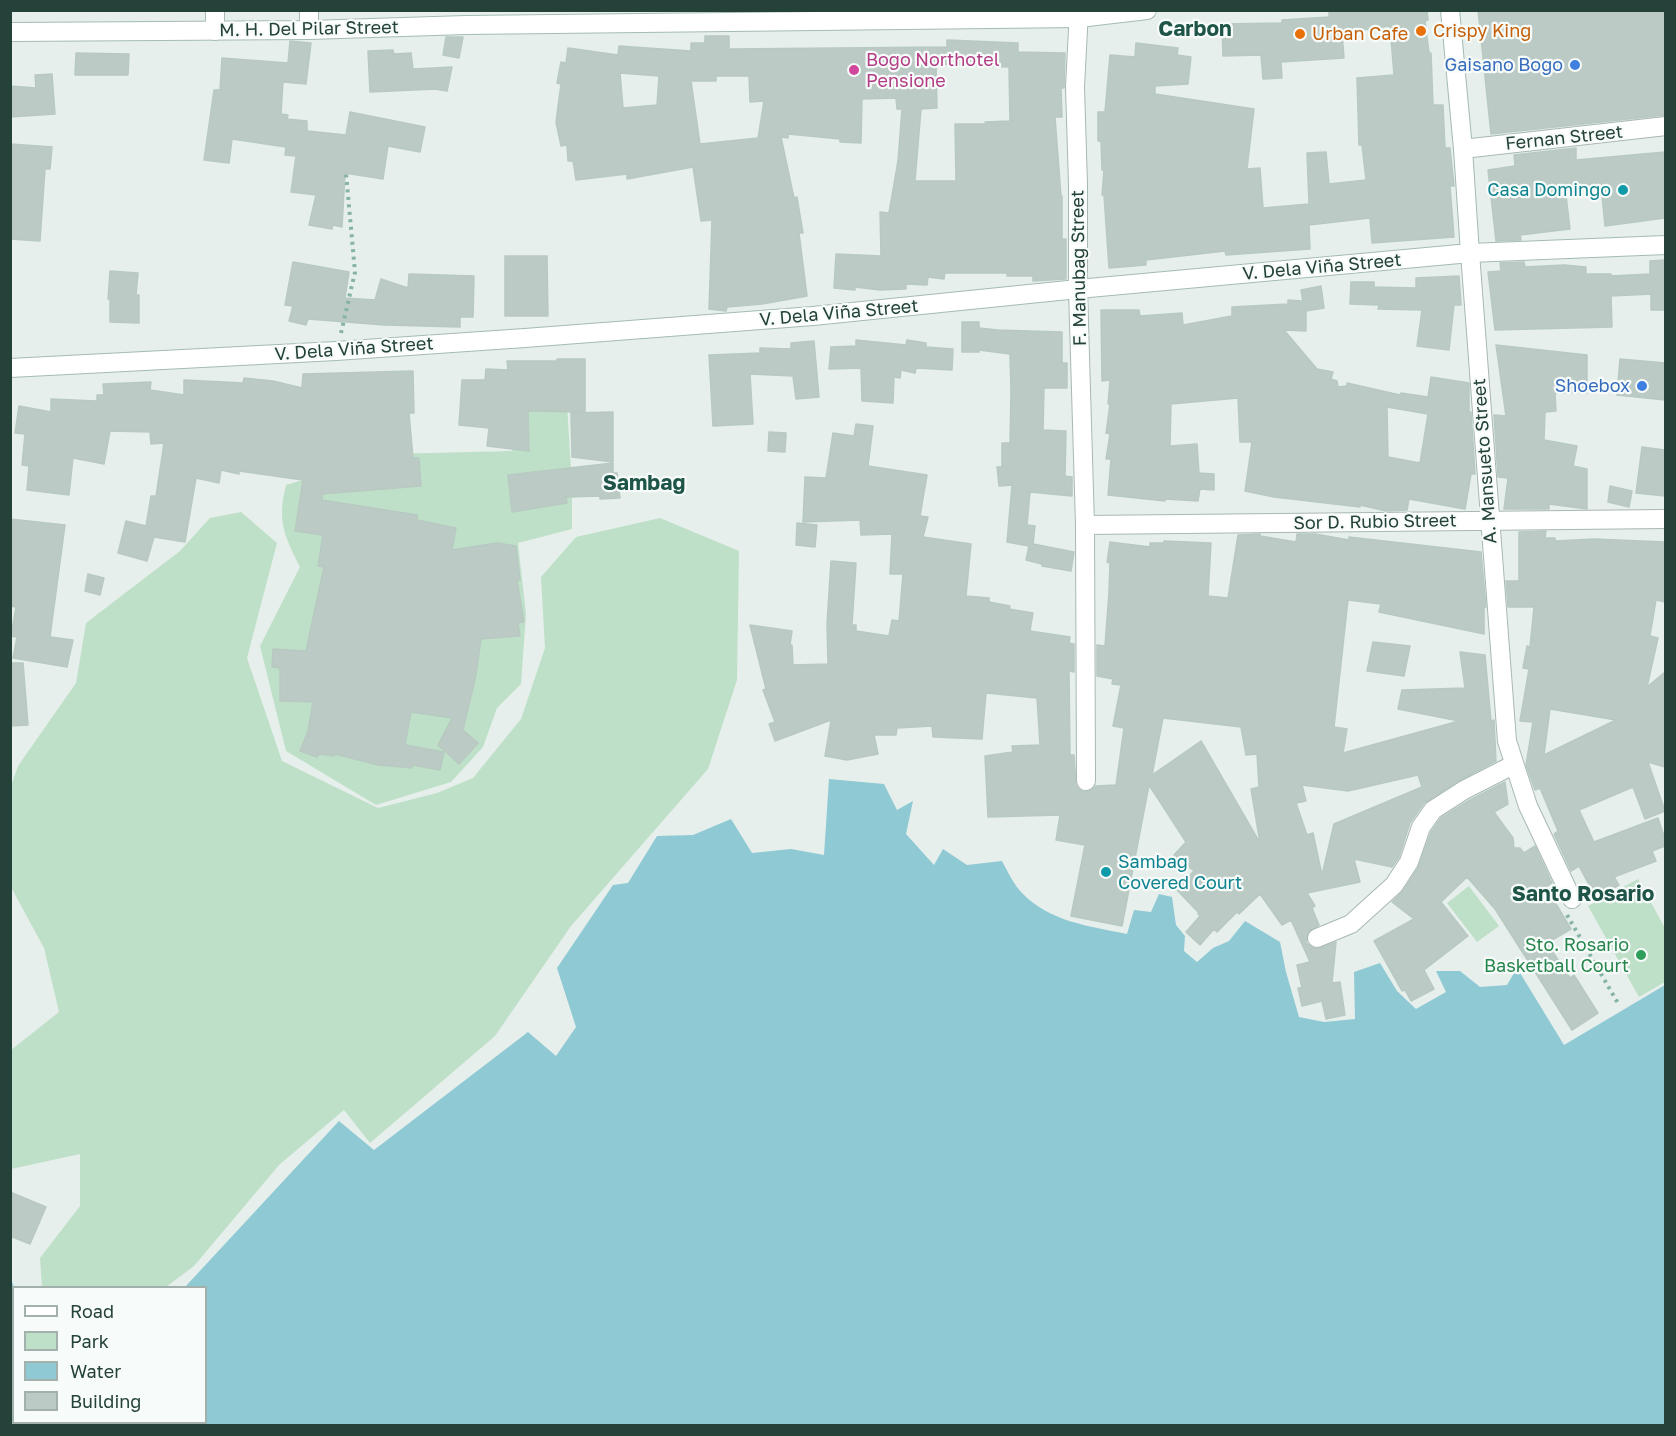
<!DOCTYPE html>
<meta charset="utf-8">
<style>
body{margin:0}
#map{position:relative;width:1676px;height:1436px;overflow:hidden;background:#e6efeb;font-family:"Golos Text",sans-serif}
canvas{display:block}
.frame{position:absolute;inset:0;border:12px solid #24423a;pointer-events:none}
.legend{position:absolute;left:12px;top:1286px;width:195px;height:138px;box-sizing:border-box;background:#f7fbf9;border:2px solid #a3b1ad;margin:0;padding:8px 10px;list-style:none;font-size:18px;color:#24423a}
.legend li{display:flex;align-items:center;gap:12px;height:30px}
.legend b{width:30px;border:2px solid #a3b1ad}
</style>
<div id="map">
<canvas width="1676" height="1436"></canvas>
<div class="frame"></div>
<ul class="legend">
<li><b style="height:8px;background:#fff"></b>Road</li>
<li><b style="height:16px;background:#bfe0c8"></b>Park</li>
<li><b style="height:16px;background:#8ec9d4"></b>Water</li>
<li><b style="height:16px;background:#bbcac4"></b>Building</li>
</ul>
</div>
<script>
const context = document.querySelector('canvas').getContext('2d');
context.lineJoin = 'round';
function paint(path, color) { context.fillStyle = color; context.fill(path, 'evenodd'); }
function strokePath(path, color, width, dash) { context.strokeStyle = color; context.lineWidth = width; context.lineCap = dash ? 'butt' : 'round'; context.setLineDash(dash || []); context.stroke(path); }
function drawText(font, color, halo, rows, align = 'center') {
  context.font = font + ' "Golos Text",sans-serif'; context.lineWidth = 4.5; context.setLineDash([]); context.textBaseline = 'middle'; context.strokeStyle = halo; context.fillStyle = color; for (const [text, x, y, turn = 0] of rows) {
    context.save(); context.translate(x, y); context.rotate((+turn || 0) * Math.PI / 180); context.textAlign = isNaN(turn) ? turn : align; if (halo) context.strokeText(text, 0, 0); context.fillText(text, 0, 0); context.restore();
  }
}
paint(new Path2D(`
 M565,372L572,485V529L518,543L526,614L521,684L497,708L483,747L451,782L376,805L286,751L260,646L300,567C284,535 277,521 286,485L388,454L512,451L510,378Z
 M241,512L277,543L247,658L282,761L378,808L437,793L473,778L521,719L545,648L541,577L576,537L660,518L739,551L737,680L708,769L571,926L495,1036L370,1143L344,1110L279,1165L194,1266L166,1287H42L40,1258L80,1206V1154L11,1169V1050L59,1012L44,948L11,887V786L18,766L76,683L86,623L180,551L210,518Z
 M1638,879L1665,928V982L1639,997L1588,906Z
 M1469,886L1499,926L1477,942L1447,903Z`), '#bfe0c8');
paint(new Path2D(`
 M829,779L884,784L897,810L913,801L906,834L934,865L943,849L967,865L1002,861C1008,872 1014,885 1022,893C1050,922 1089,926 1127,934L1134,910L1151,912L1159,894L1172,897L1176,925L1185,936L1184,951L1197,962L1213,948L1229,941L1245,921L1280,942L1286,972L1299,1017L1324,1022L1355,1019L1354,972L1380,963L1397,991L1416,1009L1446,992L1436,971H1460L1480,987L1507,985L1517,968L1564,1045L1665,985V1425H11V1279L14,1287V1422H206V1288L185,1287L339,1121L374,1150L528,1032L556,1056L576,1027L557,968L613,885L628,883L657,836L693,835L731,819L752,853L791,849L824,855Z`), '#8ec9d4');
const building = new Path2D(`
 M1329,10H1427L1428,20L1425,21L1429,53H1431L1433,105H1443L1445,148H1450L1454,186H1450L1454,237L1372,243L1370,218L1309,225L1310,249L1226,255L1225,251L1146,260V265L1109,268L1104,195H1102L1104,170H1102L1101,141H1098V112H1105L1110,55L1135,57L1136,43L1178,48L1177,55L1191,57L1188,84L1155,86V94L1254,109L1247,169L1260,168L1263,208L1309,204L1307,153L1326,152L1329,184L1366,180L1362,145H1359L1357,78L1394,75L1390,26L1342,33L1344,58L1281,62L1282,78L1263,79L1261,55L1223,56L1222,24L1282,23V20L1329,17Z
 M1478,10H1665V115L1491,134Z
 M705,36H729V49L947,47V40L1018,43V52L1065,53L1064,88H1061L1062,117H1055L1061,196H1062V239H1066V279L1033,281V276H1007V273H945L944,279L928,277L927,285L906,284V289L880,290L855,287V290L834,288L836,254L881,256L880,212L889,213L898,161L902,109H897L896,98L862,99L861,143L840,142V139L788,134V138L781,137L794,198L797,197L803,233H799L807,296L762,304L727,307L726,311L709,309L712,220L701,221L693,167L627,179V174L576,180L573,161H568L567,145L561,146L556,122L561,84L557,83L561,62L566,63L568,48L618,55L619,46L691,51V43H705ZM936,64L1009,67L1010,121L985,122L986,124H955L956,181H915L921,109L937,108ZM620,73L659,76L657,105L623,108ZM716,76H749L750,102L764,101L758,138L700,144L691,81H716Z
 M446,37H463L459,58L443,55Z
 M290,41L311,43L306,84L283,82L281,114L288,115L287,119L307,121V131L346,135L350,112L425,127L420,152L388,146L383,179L345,173L342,227L333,225L332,229L309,225L316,195L291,192L296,156L285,155L286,147L232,139L229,163L204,160L214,90H220L222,58L288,63Z
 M393,50L394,54L411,53L413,69L452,67L447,91L435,89L370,92L368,51Z
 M76,53L129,54L128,75H75Z
 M52,74L55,114L10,117V86L36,88L35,75Z
 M10,144L52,147L50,169H45L40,241L10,239Z
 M1576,148V160L1665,152V218L1605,226L1601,185L1565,187L1570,229L1520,235L1521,240L1496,241L1488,170L1515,166L1514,155Z
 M505,256H547L548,316H505Z
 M1665,260V310H1651V294L1611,296L1612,327L1495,330L1488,272L1501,271L1500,263L1524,262L1525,267L1564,265L1586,267V274H1611V276L1650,274V261Z
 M293,262L349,272L345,298L375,300L381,279L408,288L409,274L474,276L473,317H460V327L384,325L308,319L306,325L289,321L293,306L285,305Z
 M110,271L138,273L136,295H139V323L110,322V299H108Z
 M1459,276L1461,305H1454L1449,350L1417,346L1422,310L1378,309L1379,305L1350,304L1351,282H1374V287L1416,288V278Z
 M1321,286L1324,308L1306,311V331L1284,330L1317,369L1333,372L1331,379L1337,381L1338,387L1347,386V383L1400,395L1401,393L1428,397L1431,377L1469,383V412H1471L1475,474H1471L1465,509L1409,499L1407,510L1386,511L1360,505V507L1274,497L1245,491L1252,442H1240L1238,398L1171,404L1170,446L1197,444L1199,473L1214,474V490L1200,489L1198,501L1165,499V501L1108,495L1111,459H1106L1110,434L1106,433L1110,404H1108L1110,380L1102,381L1101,310H1139L1140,316L1182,313L1183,325L1232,316V307L1288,304V300L1303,301L1301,290ZM1387,407L1428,414L1420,463L1388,457Z
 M962,322H979V328L998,330L1062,332V363H1067V388H1044L1043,430L1066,431L1065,476L1072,477V496L1030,492L1027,525L1035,526L1033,544L1074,552L1071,571L1042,566V564L1026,560L1029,546L1007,542L1012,485L999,486L997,467H1002V443H1010L1011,392L1010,354L979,350V352H962Z
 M856,340L906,345L907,340L926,343V347L953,349L952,370L916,368L915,373L901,370L900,378L894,377L893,403L862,401L861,368L829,369L831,347L856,346Z
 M814,341L819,397L796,399L793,376L750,374L753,424L713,426L709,355L760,353V348L791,349V343Z
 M1496,345L1587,355V393H1555L1556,411L1545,412L1544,440L1577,446L1573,466L1587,469V509L1549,504V509H1504L1508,478L1498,477L1494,415L1506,416Z
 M557,359H585V412L528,411L529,451L487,446L489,428L459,425L462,380H485L486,369L508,370L507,361H557Z
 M1620,359L1665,363V400L1617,395Z
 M413,371L414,413H409L413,458H419L421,486L322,494V500L417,515V520L456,528L452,550L497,543L516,546L520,580H517L524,622L518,623L520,636L481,639L476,675L463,730L478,743L459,764L438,745L452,718L411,712L405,745L444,752L440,770L412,765V768L378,765L335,754L334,756L319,754L317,757L300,751L308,731L313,702L280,701V668L272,667L273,649L306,651L324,567L318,566L323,535L295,531L303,480L239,471V474L221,470L219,483L196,478L185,542L154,537L147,561L118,553L126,521L146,526L151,496H156L164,443L151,444L150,432L110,431L104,464L73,458L69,495L27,490L29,466L22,465L25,434L15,433L19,406L51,412V399L97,401V395H104L103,384L151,382L150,390L184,395V380L243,383L244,378L273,381L302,388L303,374Z
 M613,412V462L572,457L571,413Z
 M856,424L873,426L868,466L927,475L920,516L928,517L923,537L971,544L966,596L989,598V602L1010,606L1009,609L1033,613L1030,631L1070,637L1069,643L1074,644V672L1069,671L1070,755H1074L1076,786L1080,790L1085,792L1092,790L1096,786L1116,785L1124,728L1113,726L1121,685L1112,684L1113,679L1097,676V645L1105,646L1109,592L1110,563L1107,562L1110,542L1150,547V543H1164V541L1211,543L1208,596L1228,598L1238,535L1260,534V536L1296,542L1297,534H1315L1349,540V537L1481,552L1486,607H1484V634L1379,612L1381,604L1348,600L1334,727L1347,729L1343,753L1459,721L1398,709L1402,690L1465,688L1460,652L1485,655L1491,721L1494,720L1496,761L1458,781L1424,803L1410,823L1399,857L1392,867L1354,859L1360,882L1307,893L1315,906L1312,908L1319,925L1308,932L1306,942L1311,947L1316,949L1336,942L1332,983L1340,982L1345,1015L1326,1019L1322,1001L1302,1006L1298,988H1302L1297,965L1310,962L1291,920L1282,925L1260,894L1239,914L1237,912L1217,932L1214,929L1200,945L1186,932L1200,916L1198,914L1199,913L1176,889L1194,871L1174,855L1186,842L1149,785L1122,926L1071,916L1085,845L1056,840L1060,815L988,817L985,756L1013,752L1012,746L1040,745L1037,698L986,693L982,739L933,737L932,726L897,728L896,735H874L878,754L847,760L825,756L831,720L775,741L769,724L775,722L763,690L766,689L750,625L792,631L790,645H792L793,665L828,664L827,624L831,561L856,563L852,625H856V631L889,636L892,620L899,621L903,574H890L892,534L861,535L860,520L803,522L805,477L826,478L833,433L854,436ZM1163,718L1241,727L1246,755L1257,754L1259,787L1251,789L1260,843L1201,741L1152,775ZM1418,775L1422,787L1334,824L1322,875L1313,833L1307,835L1296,803L1306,801L1302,785L1348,791Z
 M769,432L786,433L785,452L768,451Z
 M1642,447L1665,450V496L1636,493Z
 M613,463V473H617L620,498L600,499V496L566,497L567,503L512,512L508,475Z
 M1610,486L1632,491L1629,507L1608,502Z
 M10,519L65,525L50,637L73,640L67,667L13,658L17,637L11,636L16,607L10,606Z
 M797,523L817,525L815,547L796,545Z
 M1546,531L1545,538H1555V541L1594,539L1665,542V602L1656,600L1650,636L1658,638L1647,687L1665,672V767L1648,762L1665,811L1645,819L1633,787L1579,810L1594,842L1658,818L1665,839V846L1652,851L1656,861L1614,877L1619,885L1596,898L1579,866L1571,871L1554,834L1558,831L1540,788L1535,790L1526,765L1533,722L1520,721L1529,669L1523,668L1527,646L1530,647L1534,607H1508L1506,581H1519V532ZM1550,709L1616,720L1544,755Z
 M88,574L104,578L100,595L85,591Z
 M1373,642L1410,646L1404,676L1367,671Z
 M10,663H23L28,725L10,726Z
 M1505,782L1508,804L1494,812L1513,838L1514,848H1520L1524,853L1535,846L1552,883L1546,887L1571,929L1547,943L1570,978L1574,975L1598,1013L1572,1030L1495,909L1467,877L1441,902L1468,936L1424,970L1434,989L1411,1001L1405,990L1402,991L1374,941L1414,919L1392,902L1403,891L1418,868L1431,832L1441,818L1470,800Z
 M10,1192L46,1207L30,1244L10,1236Z`);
paint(building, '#bbcac4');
strokePath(building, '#b8c9c2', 1.5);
const street = new Path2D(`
 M1079,10L1075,87L1078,185V289L1085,525L1086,781
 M309,30V10
 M215,31V10
 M1463,149L1666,126
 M1470,253L1507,741L1528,806L1572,899
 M1085,525L1666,519
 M1317,938L1351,924L1394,885L1409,862L1421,827L1433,810L1464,790L1513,765`);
const secondary = new Path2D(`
 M1450,10L1463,149L1470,253
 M10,32L309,30L466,25L1079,18L1147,10
 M10,368L336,351L525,338L813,316L1078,289L1470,253L1666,245`);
strokePath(street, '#a8b8b2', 20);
strokePath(secondary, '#a4bbb3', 20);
strokePath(new Path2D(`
 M341,333L355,272L346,173
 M1567,915L1619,1005`), '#86b3a5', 4, [3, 4.5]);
strokePath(street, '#fff', 18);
strokePath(secondary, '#fff', 18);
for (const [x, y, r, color] of [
 [1421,31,6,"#e8710a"],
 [1300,34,6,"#e8710a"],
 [1575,65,6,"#3f7fe0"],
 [854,70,6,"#d1479c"],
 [1623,190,6,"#0f9aa8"],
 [1642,386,6,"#3f7fe0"],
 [1106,872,6,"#0f9aa8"],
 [1641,955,6,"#2e9e5b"]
]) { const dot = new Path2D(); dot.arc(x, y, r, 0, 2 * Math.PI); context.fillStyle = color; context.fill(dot); strokePath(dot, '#f7fbf9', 2); }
drawText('18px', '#24423a', '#f7fbf9', [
 ["M. H. Del Pilar Street",309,29,-1],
 ["Fernan Street",1564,138,-6],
 ["V. Dela Viña Street",1322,267,-5],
 ["F. Manubag Street",1079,268,-91],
 ["V. Dela Viña Street",839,313,-5],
 ["V. Dela Viña Street",354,349,-4],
 ["A. Mansueto Street",1485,461,-94],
 ["Sor D. Rubio Street",1375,522,-1]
]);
drawText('18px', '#c56008', '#f7fbf9', [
 ["Crispy King",1433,31],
 ["Urban Cafe",1312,34]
], 'left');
drawText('18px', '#b23c85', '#f7fbf9', [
 ["Bogo Northotel",866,60],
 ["Pensione",866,81]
], 'left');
drawText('18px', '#366cbe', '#f7fbf9', [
 ["Gaisano Bogo",1563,65],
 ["Shoebox",1630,386]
], 'right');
drawText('18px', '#0d838f', '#f7fbf9', [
 ["Casa Domingo",1611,190],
 ["Sambag",1118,862,"left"],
 ["Covered Court",1118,883,"left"]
], 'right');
drawText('18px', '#27864d', '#f7fbf9', [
 ["Sto. Rosario",1629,945],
 ["Basketball Court",1629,966]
], 'right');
drawText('bold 21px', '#1f5548', '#f7fbf9', [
 ["Carbon",1195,29],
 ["Sambag",644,483],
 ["Santo Rosario",1583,894]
]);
</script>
